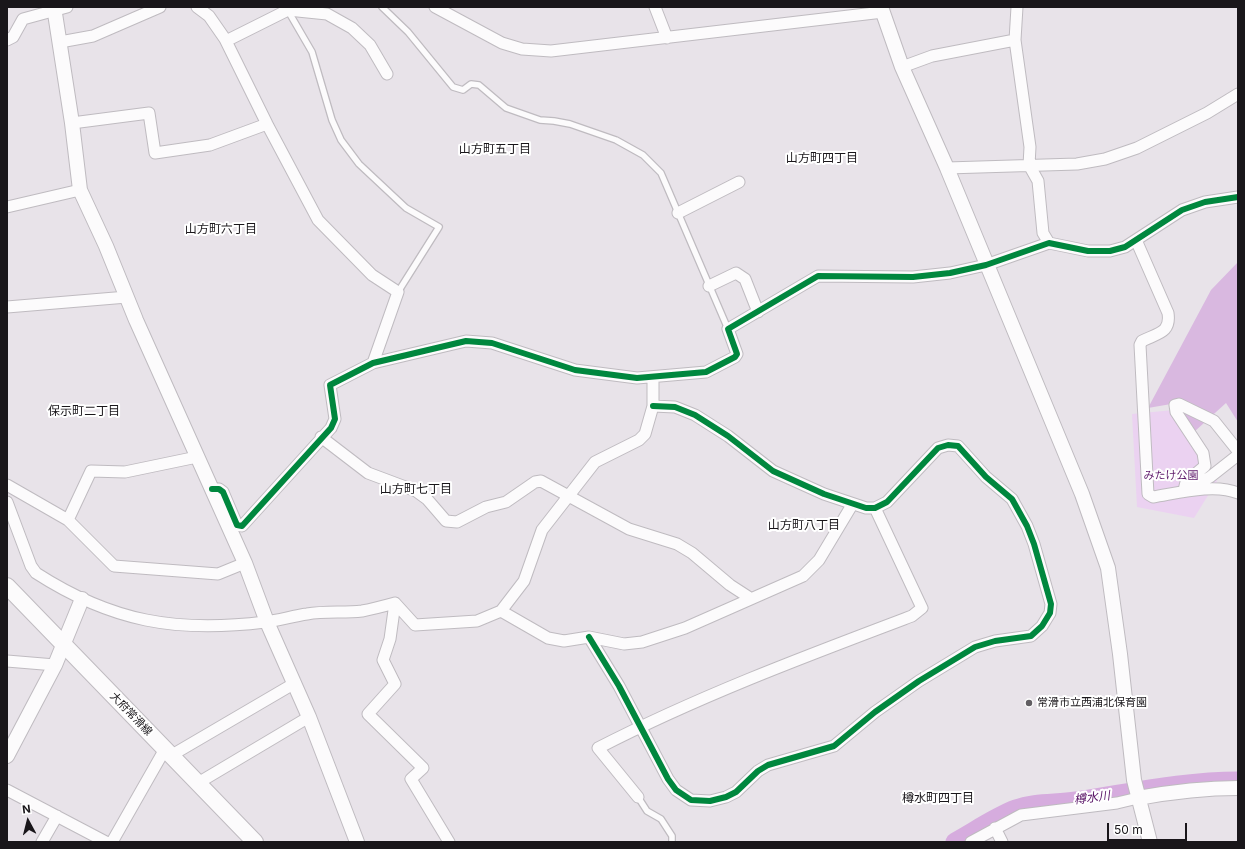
<!DOCTYPE html>
<meta charset="utf-8">
<style>
body{margin:0}
#map{position:relative;width:1245px;height:849px;overflow:hidden;background:#e8e3e9;font-family:Inter,sans-serif}
canvas{display:block}
.frame{position:absolute;inset:0;border:8px solid #19161a;pointer-events:none}
.north{position:absolute;left:8px;top:801px;width:40px;height:40px;-webkit-text-stroke:3px #fff;paint-order:stroke;rotate:353deg;font-size:11px;font-weight:700;line-height:16px;text-align:center;color:#19161a}
.north::after{content:'';display:block;margin:auto;width:14px;height:18px;background:#19161a;clip-path:polygon(50% 0,100% 100%,50% 72%,0 100%)}
.scale{position:absolute;left:1107px;top:823px;width:80px;height:18px;box-sizing:border-box;border:2px solid #19161a;border-top:0;padding-left:5px;font-size:12px;line-height:14px;white-space:nowrap;color:#19161a;-webkit-text-stroke:3px #fff;paint-order:stroke}
</style>
<div id="map">
<canvas width="1245" height="849"></canvas>
<div class="frame"></div>
<div class="north">N</div>
<div class="scale">50 m</div>
</div>
<script>
const context = document.querySelector('canvas').getContext('2d');
context.lineJoin = 'round';
function paint(path, color) { context.fillStyle = color; context.fill(path, 'evenodd'); }
function strokePath(path, color, width, dash) { context.strokeStyle = color; context.lineWidth = width; context.lineCap = dash ? 'butt' : 'round'; context.setLineDash(dash || []); context.stroke(path); }
function drawText(font, color, halo, rows, align = 'center') {
  context.font = font + ' Inter,"Noto Sans JP",sans-serif'; context.lineWidth = 4; context.setLineDash([]); context.textBaseline = 'middle'; context.strokeStyle = halo; context.fillStyle = color; for (const [text, x, y, turn = 0] of rows) {
    context.save(); context.translate(x, y); context.rotate((+turn || 0) * Math.PI / 180); context.textAlign = isNaN(turn) ? turn : align; if (halo) context.strokeText(text, 0, 0); context.fillText(text, 0, 0); context.restore();
  }
}
paint(new Path2D(`
 M1174,410L1217,481L1194,518L1137,507L1132,414Z`), '#ebd2f1');
paint(new Path2D(`
 M1238,262V422L1226,403L1194,432L1171,404L1148,408L1211,290Z`), '#d9b8e0');
strokePath(new Path2D(`
 M955,842C975,831 995,817 1016,809C1034,802 1056,804 1076,801C1130,793 1183,781 1238,781`), '#d6acde', 19);
const service = new Path2D(`
 M382,7L408,32L453,87L463,90L471,84L479,85L506,108L540,120L554,121L570,124L616,140L643,155L661,173L728,329
 M287,9L312,52L332,120L341,140L359,164L406,208L439,227L398,292
 M638,797L647,811L661,819L672,836V842`);
const minor = new Path2D(`
 M197,7L209,16L225,39L267,124L318,220L372,275L398,292L373,363
 M435,7L502,43L522,49L551,51L883,12
 M655,7L667,38
 M1017,7L1015,40L1030,147L1029,165L1038,181L1043,233L1049,243
 M7,40L13,37L23,19L67,7
 M226,41L288,10L327,14L352,28L370,45L387,74
 M60,42L93,36L160,7
 M902,67L932,56L1015,40
 M72,123L149,113L155,153L210,145L267,124
 M947,168L1077,164L1105,159L1137,148L1207,113L1238,94
 M7,207L80,190
 M678,213L739,182
 M1136,240L1168,313C1171,333 1158,333 1142,341L1140,345L1148,494L1153,497C1178,493 1214,483 1238,493
 M709,286L736,273L745,279L758,312
 M7,307L127,297
 M321,437L368,473L416,491L427,499L446,521L457,522L486,507L506,502L535,482L541,481L629,529L677,544L692,553L730,585L750,598
 M7,485L68,520L114,566L218,574L245,563
 M1190,488L1210,477L1238,455
 M212,489H219L223,492L237,525L242,526L331,428L335,419L330,385L373,363L466,341L492,343L575,370L637,378L706,372L735,357L737,354L728,329L818,276L913,277L950,273L986,265L1049,243L1088,251H1110L1125,247L1182,210L1205,202L1238,197
 M1184,490L1186,482L1205,466L1203,453L1176,412L1175,405L1179,404L1214,421L1238,451
 M7,502L31,566L36,573C112,622 177,633 265,622C280,620 293,616 307,614C325,611 344,613 362,611C373,609 384,606 395,603
 M68,520L91,471L125,472L197,457
 M395,603L415,625L477,621L501,611L524,581L542,530L595,462L639,440L645,434L653,406V377
 M395,603L390,639L383,660L395,684L368,714L423,768L411,779L449,842
 M501,611L548,638L564,641L589,637L624,644L642,642L685,628L803,576L819,560L852,505
 M589,637L619,686L668,779L676,790L691,800L710,801L726,797L736,792L758,771L768,765L834,746L875,712L919,681L975,647L995,641L1031,636L1042,626L1050,613L1051,604L1034,544L1027,526L1012,499L986,477L958,446L948,445L938,448L887,502L875,508H866L824,494L773,471L728,436L695,415L675,407L653,406
 M7,661L55,665
 M172,755L295,683
 M198,783L309,717
 M7,790L106,842
 M638,797L598,748C699,696 806,656 912,616L922,608L875,508
 M995,828L1002,842
 M42,842L57,816
 M112,842L165,749
 M971,842L1021,815L1117,803L1138,798`);
const tertiary = new Path2D(`
 M54,7L72,123L80,190L106,246L136,320L245,563L267,622L309,717L357,842
 M881,7L902,67L947,168L1082,494L1108,568L1120,654L1134,780L1150,842
 M7,756L55,665L82,599
 M1138,798C1171,792 1204,788 1238,788`);
const secondary = new Path2D(`
 M7,586L255,842`);
strokePath(service, '#bfbbc0', 8);
strokePath(minor, '#bfbbc0', 13);
strokePath(tertiary, '#bfbbc0', 16);
strokePath(secondary, '#bfbbc0', 18);
strokePath(service, '#fcfbfc', 5.5);
strokePath(minor, '#fcfbfc', 11);
strokePath(tertiary, '#fcfbfc', 14);
strokePath(secondary, '#fcfbfc', 16);
strokePath(new Path2D(`
 M212,489H219L223,492L237,525L242,526L331,428L335,419L330,385L373,363L466,341L492,343L575,370L637,378L706,372L735,357L737,354L728,329L818,276L913,277L950,273L986,265L1049,243L1088,251H1110L1125,247L1182,210L1205,202L1238,197
 M589,637L619,686L668,779L676,790L691,800L710,801L726,797L736,792L758,771L768,765L834,746L875,712L919,681L975,647L995,641L1031,636L1042,626L1050,613L1051,604L1034,544L1027,526L1012,499L986,477L958,446L948,445L938,448L887,502L875,508H866L824,494L773,471L728,436L695,415L675,407L653,406`), '#00873e', 6);
for (const [x, y, r, color] of [
 [1029,703,4,"#615e62"]
]) { const dot = new Path2D(); dot.arc(x, y, r, 0, 2 * Math.PI); context.fillStyle = color; context.fill(dot); strokePath(dot, '#fff', 1.5); }
drawText('11px', '#5e196b', '#fff', [
 ["みたけ公園",1171,476]
]);
drawText('11px', '#19161a', '#fff', [
 ["常滑市立西浦北保育園",1037,703]
], 'left');
drawText('11px', '#19161a', '#fff', [
 ["大府常滑線",131,714,46]
]);
drawText('12px', '#19161a', '#fff', [
 ["山方町五丁目",495,149],
 ["山方町四丁目",822,158],
 ["山方町六丁目",221,229],
 ["保示町二丁目",84,411],
 ["山方町七丁目",416,489],
 ["山方町八丁目",804,525],
 ["樽水町四丁目",938,798]
]);
drawText('italic 12px', '#591366', '#fff', [
 ["樽水川",1092,798,-7]
]);
</script>
